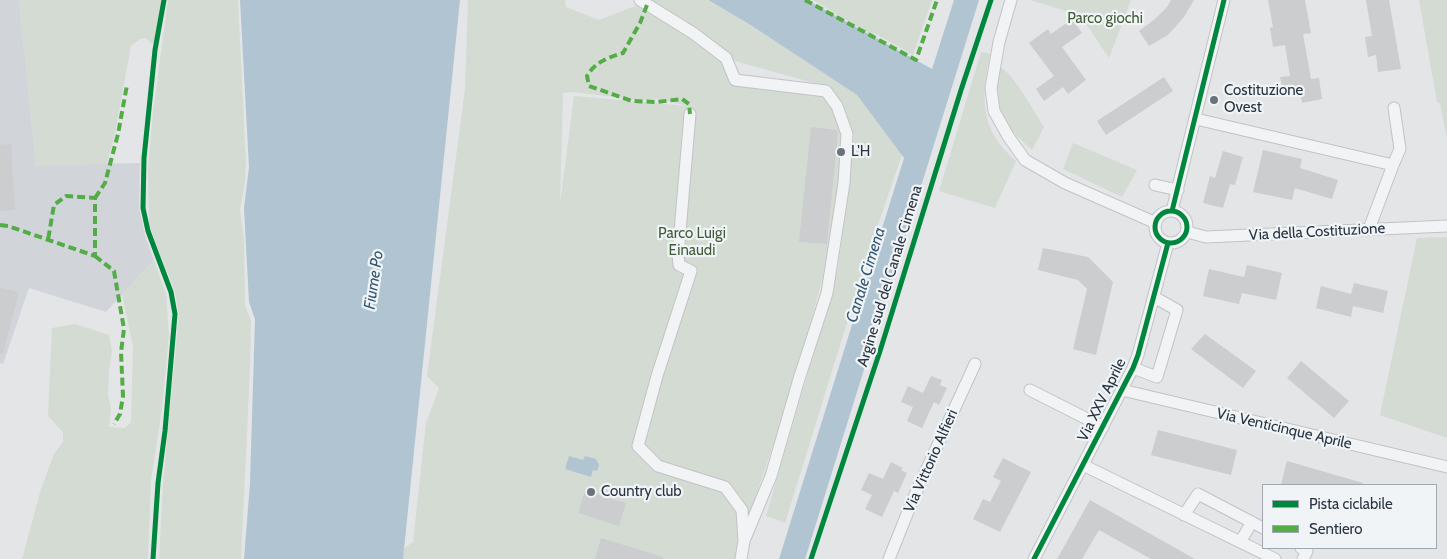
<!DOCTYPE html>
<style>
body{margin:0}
#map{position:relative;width:1447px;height:559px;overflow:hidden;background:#e3e5e7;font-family:Cabin,sans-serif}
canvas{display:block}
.legend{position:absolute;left:1262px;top:484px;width:175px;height:65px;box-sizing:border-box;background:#f0f4f7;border:1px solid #a0a7ae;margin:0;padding:6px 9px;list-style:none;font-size:15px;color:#293441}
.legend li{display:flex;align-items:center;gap:10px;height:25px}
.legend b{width:25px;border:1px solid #a0a7ae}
</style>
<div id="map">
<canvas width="1447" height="559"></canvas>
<ul class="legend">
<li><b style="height:6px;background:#00873e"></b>Pista ciclabile</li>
<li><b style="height:6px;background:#53ac46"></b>Sentiero</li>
</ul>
</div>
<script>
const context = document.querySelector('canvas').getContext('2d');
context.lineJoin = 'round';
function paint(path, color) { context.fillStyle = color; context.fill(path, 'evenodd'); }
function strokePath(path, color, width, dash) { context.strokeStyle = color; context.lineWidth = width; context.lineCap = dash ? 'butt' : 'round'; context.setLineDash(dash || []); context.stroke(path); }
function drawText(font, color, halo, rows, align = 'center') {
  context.font = font + ' Cabin,sans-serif'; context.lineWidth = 4.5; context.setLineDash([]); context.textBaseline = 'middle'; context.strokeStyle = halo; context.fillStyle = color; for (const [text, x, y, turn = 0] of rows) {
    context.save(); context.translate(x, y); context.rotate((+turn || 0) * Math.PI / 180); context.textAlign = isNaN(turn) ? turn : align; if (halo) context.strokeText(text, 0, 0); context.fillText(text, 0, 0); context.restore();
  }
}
paint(new Path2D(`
 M0,0H19L36,165L140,163L139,208L145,235L154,260L106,312L29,288L3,364L0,363Z`), '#d1d5da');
paint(new Path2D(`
 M19,0H162L155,43H151L146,38L140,39L131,46L115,133L107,164L36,166Z
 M168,0H238L246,163L245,182L240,210L244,239L245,305L251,321L250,370L241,559H159L163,484L179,315L175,292L149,225L148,168L153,112Z
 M468,0H565L566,7L599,20L640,4L723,60L729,82L824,94L838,116L843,144L836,208L825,269L797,375L739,545L737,559H403V549L413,542L426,423L439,388L427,376L465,89ZM574,92L637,100L660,99L687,106L574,96L560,204L563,93Z
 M648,0H707L749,24L857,95L902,155L872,242L785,523L766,516L837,273L846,210L854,136L844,105L828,87L735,61L697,32Z
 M813,0H932L913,55L874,33L873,36Z
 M1030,0H1131L1109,58L1080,15Z
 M1419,0H1447V138L1440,104L1437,102Z
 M981,52L990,54C981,98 979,129 1016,161L995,208L939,191Z
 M1000,67C1014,74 1034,112 1044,127L1032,150C1024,142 1014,134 1007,124C996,109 997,85 1000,67Z
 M1073,143L1137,170L1122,197L1063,169Z
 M1447,237V438L1380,415L1417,238Z
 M154,260L166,294L169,335L162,409L151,481L148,559H22L41,489L54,454L63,442V432L48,416L52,328L75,324L109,335L112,351L109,371L108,396L111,407L109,427L125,428L131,422L133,347L122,294Z`), '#d4dbd3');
paint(new Path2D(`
 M240,0H460L403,559H244L250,483L255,319L249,302L244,208L249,167Z
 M708,0H807L932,69L954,0H979L805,559H779L904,158L857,95L749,24Z
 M569,456L583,460L585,456L596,459L599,465L597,471L593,470L591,477L565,469Z`), '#b1c4d2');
paint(new Path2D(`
 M1171,0H1194L1184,17L1168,35L1149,46L1139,31L1155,19L1167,7Z
 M1268,0H1305L1311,33L1303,34L1311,79L1319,78L1322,99L1302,103L1300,93L1284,96L1280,77L1290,76L1285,45L1273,47L1270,28L1273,27Z
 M1366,0H1389L1401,69L1378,72L1376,55L1368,57L1365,37L1372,36Z
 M1072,19L1082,33L1062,47L1086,80L1068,94L1063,87L1044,101L1036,89L1054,76L1029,43L1048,29L1051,34Z
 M1164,77L1173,91L1106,135L1097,121Z
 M811,127L837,130L838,132L827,244L799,242Z
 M11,144L15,210L0,211V145Z
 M1263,150L1302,159L1300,168L1338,180L1332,199L1295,188L1292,200L1253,192Z
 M1223,151L1243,157L1235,185L1230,184L1223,208L1203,203L1210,176L1215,178Z
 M1043,248L1088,257L1113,282L1096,355L1073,349L1087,289L1078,280L1038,270Z
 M1247,265L1282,273L1276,300L1242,293L1239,304L1203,296L1209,269L1244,277Z
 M1354,283L1388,291L1383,313L1353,306L1351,317L1316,308L1321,286L1351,294Z
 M0,288L19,292L3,353H0Z
 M1205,334L1256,371L1243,388L1191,349Z
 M1301,361L1349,401L1334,418L1287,378Z
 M931,376L942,380L940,385L947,388L939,405L934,402L922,428L907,421L913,407L901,402L908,386L923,393Z
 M1158,430L1237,450L1231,475L1151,455Z
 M1003,458L1031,472L1000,532L973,519L983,499L990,502L1001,481L993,477Z
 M1287,461L1363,483V485H1286L1281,484Z
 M891,462L903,468L901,470L907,473L898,493L894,491L882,517L865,509L872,495L861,490L869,473L883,479Z
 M585,491L626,503L619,526L578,513Z
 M1090,500L1195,559H1151L1099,530L1082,559H1057Z
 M601,538L663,557V559H595Z`), '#cbcdcf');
const minor = new Path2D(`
 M640,0L693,33L726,58L735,80L826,91L837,106L847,134L844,183L827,293L799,379L771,476L744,541
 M1011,0L999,42L991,88L994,111L1008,136L1025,160L1065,183L1156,223
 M690,114L678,255L679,265L691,271L657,376L638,446L658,466L725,487L742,510L744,541L741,559
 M1196,119L1393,165L1369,229
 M1393,165L1400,149L1394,108
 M1155,185L1178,190
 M1172,211L1224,0
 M1155 227a16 16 0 1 1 32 0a16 16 0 1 1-32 0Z
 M1187,232L1206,237L1447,226
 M1133,368L1157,377L1177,310L1154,297
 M1030,390L1103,427
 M1122,390L1447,467
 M1083,465L1275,559
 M1184,515L1198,494L1263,528
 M1240,542L1252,522
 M1301,548L1307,551L1303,559
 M889,559L913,499L975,364
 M1034,559L1133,368L1138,355L1168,243`);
strokePath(minor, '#c1c3c5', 13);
strokePath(minor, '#f2f3f4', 11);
strokePath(new Path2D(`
 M805,0L916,60L937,0
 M647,5L640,23L623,53C607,58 595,62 587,76L589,86L632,101L657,102L682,99L689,104L690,114
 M95,198L105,183L118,134L127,85
 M0,225L8,226L95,256V198L66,196L54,205L48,240
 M95,256L114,271L124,329L121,352L123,396L120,414L114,424`), '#53ac46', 4, [8, 4]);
strokePath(new Path2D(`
 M1172,211L1224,0
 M1155 227a16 16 0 1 1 32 0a16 16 0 1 1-32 0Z
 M153,559L158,483L165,431L175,314L171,292L148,231L143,208L144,158L155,50L164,0
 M811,559L880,351L961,90L991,0
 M1034,559L1133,368L1138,355L1168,243`), '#00873e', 5);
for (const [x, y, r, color] of [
 [1214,100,5,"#6a727b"],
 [841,152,5,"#6a727b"],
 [591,492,5,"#6a727b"]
]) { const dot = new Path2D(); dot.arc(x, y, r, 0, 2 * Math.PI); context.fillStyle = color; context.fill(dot); strokePath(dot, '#f0f4f7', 2); }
drawText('15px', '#425c37', '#f0f4f7', [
 ["Parco giochi",1105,19],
 ["Parco Luigi",692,234],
 ["Einaudi",692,251]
]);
drawText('15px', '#293441', '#f0f4f7', [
 ["Costituzione",1224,91],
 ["Ovest",1224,108],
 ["L'H",851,152],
 ["Country club",601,492]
], 'left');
drawText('15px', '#293441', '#f0f4f7', [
 ["Via della Costituzione",1317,232,-3],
 ["Argine sud del Canale Cimena",890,276,-73],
 ["Via XXV Aprile",1102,400,-64],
 ["Via Venticinque Aprile",1284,429,13],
 ["Via Vittorio Alfieri",931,461,-66]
]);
drawText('italic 16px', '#345774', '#f0f4f7', [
 ["Canale Cimena",866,275,-73],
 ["Fiume Po",374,280,-82]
]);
</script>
